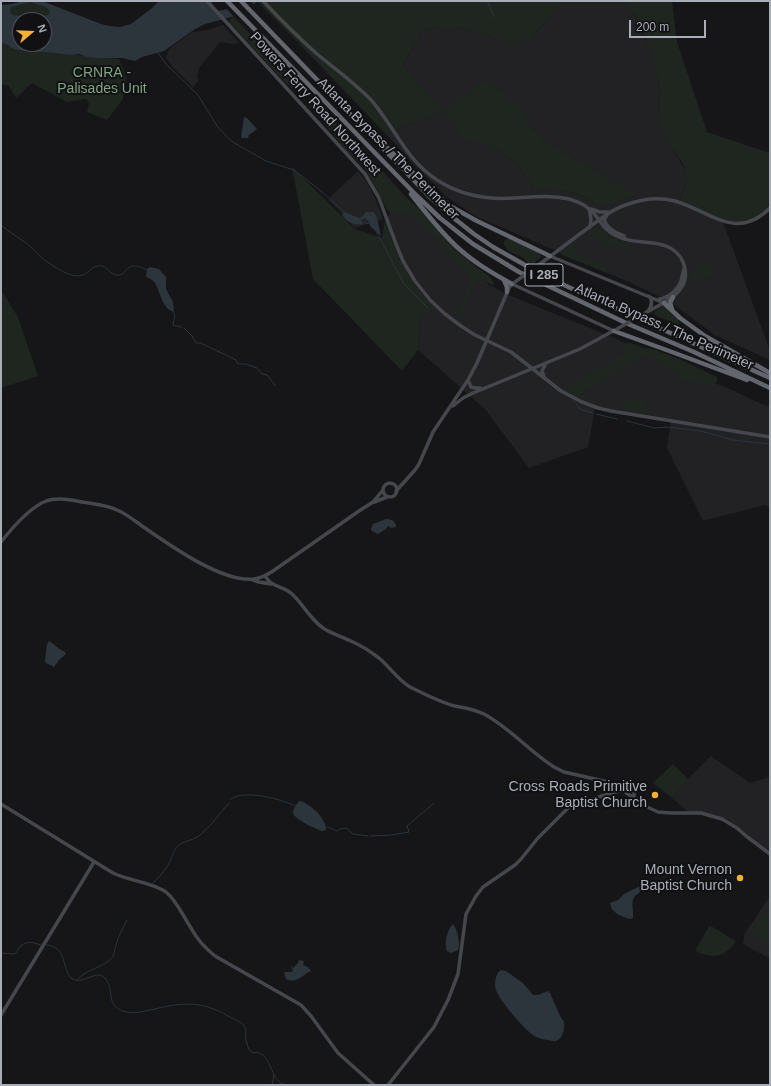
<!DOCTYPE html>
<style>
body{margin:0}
#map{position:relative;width:771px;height:1086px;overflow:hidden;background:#161618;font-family:Arial,sans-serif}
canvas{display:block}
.frame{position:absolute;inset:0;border:2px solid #a8adb8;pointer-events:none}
.north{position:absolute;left:12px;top:12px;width:40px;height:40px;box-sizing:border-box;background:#111113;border:1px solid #4d4f55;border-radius:50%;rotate:71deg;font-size:11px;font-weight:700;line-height:16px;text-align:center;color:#a8adb8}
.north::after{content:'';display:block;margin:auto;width:14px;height:18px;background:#f2b134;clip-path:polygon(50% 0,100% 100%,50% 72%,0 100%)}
.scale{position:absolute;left:629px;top:20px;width:77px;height:18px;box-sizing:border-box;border:2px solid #a8adb8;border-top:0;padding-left:5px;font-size:12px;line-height:14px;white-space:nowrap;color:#a8adb8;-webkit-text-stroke:3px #111113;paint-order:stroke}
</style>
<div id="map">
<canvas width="771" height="1086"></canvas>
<div class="frame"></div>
<div class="north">N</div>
<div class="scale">200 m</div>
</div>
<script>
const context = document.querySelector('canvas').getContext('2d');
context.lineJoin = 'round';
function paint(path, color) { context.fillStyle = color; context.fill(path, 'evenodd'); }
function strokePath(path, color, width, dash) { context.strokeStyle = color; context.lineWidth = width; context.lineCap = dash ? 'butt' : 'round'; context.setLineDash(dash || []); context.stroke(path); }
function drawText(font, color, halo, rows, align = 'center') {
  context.font = font + ' Arial,sans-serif'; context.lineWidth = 4; context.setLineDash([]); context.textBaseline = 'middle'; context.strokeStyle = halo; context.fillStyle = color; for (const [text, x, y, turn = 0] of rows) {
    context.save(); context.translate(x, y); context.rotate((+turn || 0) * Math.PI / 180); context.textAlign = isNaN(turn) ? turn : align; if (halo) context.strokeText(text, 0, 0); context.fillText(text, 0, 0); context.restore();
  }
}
paint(new Path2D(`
 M562,1H624L630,8L638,22L655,63L658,78L660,93L659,116L674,152L686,171L687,180L679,202L723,222L770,351V360L715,335L669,301L633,284L475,216L447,197L417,168L386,134L442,111L403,65L423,29L442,27H455L486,35L496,39L531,38L563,2ZM522,108L530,126L551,145L637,195L608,205H602L577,194L560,190L549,189L534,190L518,164L495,148Z
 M223,25L239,43L234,44L220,42L199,68L197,78L199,80L193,87L172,66L166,58L169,49L192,32L207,30Z
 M358,171L368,184L376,200L383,219L355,228L329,200L332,195Z
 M400,196L488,284L506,294L612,337L669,364L732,390L755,401L770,407V507L765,505L703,521L667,448L671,421L595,408L588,447L529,468L485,409L418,350L420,316L435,310L436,308L425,296L412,281L402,264L394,247L385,220L390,213L388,207Z
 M711,756L750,783L770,777V854L746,836L728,819L708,814L688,812L672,798L688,779Z
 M770,896V959L743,944L745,933Z`), '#222225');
paint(new Path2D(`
 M257,1H562L563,2L531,38L523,41L514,43L496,39L486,35L455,27H442L423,29L403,65L443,111L485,80L522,108L530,126L551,145L638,195C630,197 609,207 602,205C594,204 585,196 577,194C562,189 548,189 534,190L518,164L495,148L463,138L443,111L386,134L285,29Z
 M624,1H672L677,42L707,132L770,153V211C765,214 760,219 755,221C730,231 701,212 679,202C683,192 688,183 686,172C685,165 678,158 674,151C670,144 664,135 661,127C657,115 661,103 660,91C658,69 640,16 624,1Z
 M31,2C38,6 46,5 50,12L49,14L40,16H18C13,16 11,14 10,10L12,7Z
 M233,17L236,19L254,38L260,43L299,83L297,90H294L285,82L229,22L230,19Z
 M1,41L73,52L77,55L119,59L127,79L124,91L123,99L107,120L87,112L89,103L86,99L67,102L32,83L16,98L8,85H1Z
 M313,100L316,102L333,120L355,140L406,197L423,213L449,243L471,263L489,276L494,283L493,285C489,284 484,280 481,279C473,279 464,311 461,318L459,319L457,317V313L470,281V277L456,261L442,247L436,238L411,215L389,212L387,209L372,181L364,167L345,149L337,138L309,106V103Z
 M292,167L355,229L382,238L385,220C397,256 408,282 436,308L435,310L420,316L418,350L402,371L313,279Z
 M593,228C601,227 606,234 613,238C619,241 623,242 629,244L631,247L622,249L618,248L592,238H587L586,235Z
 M507,239H510L537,252L541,256L540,258L533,264C528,263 526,260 522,257C517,254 509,253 505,247C504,246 504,243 504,241Z
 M575,243L576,245L575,249L576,252L589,259L609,267L607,273L562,255L560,253C565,248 568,244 575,243Z
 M548,262C554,262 560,263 564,268L563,271L556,274L545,269L544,267L545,265Z
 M703,264H708L711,267L713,273L710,276L692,281L689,280C689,274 692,274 696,271C698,269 701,266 703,264Z
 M1,290L18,317L38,376L1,388Z
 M663,306L665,307L678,320L679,322V327H675C672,325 668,320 664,319C659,317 656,318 654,312Z
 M628,342L641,347L656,350L682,360L717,377V381L714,385C702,384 691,380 679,381L677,372L656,361L652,357L646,355L594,386L583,391V397L581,398L569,394L565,391V389L569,386L574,384C581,374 595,370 606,365C613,361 617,356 625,355L623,351L622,346Z
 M632,398L635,400L639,401L641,400L647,403L646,413L624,410L626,400Z
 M673,764L688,779L672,798L653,783Z
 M764,913L770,917V947L751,933Z
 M709,926H711L736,941C725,958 712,959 695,951Z`), '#1e261f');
paint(new Path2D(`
 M22,1H42L101,24L109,26L120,27L131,24L152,8L159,1H213L211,6L216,11L224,10L246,1H258L252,6L235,16L205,24L195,29L164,51L142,57L135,61L122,58H99L87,57L79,54L71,55L45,52H38L30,50H18L14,49L6,44L1,43V5L12,4ZM31,2C38,6 48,5 50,13C49,14 48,14 47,15C44,16 16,16 13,15C10,13 11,13 10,10L12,7ZM20,20H44V44H20Z
 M244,117L247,118L257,129L249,135L248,138H242L241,137Z
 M344,212L359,218L362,217L366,212H374L377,218L381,236L371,227L368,221L365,218L361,220L363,224C354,226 347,222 342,215Z
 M150,267L159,269L166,277V289L173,302L174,312C161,308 161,291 154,282C152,279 148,278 146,277L147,269Z
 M386,519C391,519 396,521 396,527L391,528L388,526L386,529L378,534L372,531L371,529L373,524Z
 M49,641L61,650L65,652L66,654L60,659L54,667L46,663L45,661L47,644Z
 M299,801C309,802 327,819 326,830L323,831C317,830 294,819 293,813C293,808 297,804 299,801Z
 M640,886L643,887L642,891C628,898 634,905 633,918L630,919C621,916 612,914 610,903L618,900L624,894Z
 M453,924C457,929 461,944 458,950L451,953L447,951C444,943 447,930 453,924Z
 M299,960L304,961L303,965L308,967L311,971C301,975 298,984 286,979L284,973L286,972H291L293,971L290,964L293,968L298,963Z
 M501,970L506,971L523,983L533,995H538L548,991L550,993L560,1016L564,1022C565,1028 563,1039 556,1041C554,1042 550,1040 547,1040C542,1039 537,1038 533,1035C523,1028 500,1001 496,990C494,983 495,974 501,970Z`), '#2c353c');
paint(new Path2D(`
 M240,1H250L255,6L246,12L235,18L225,7Z`), '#161618');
strokePath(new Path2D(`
 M487,1L494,17
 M158,53L166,64L198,95L217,126L231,141L266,161L294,170L321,191L345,213
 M362,222L370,224
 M1,225C9,232 18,237 26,243C32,247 37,253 42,258C49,264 68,276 77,276C89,276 91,264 102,266C108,267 110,275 117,275C129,276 124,258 147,270
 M376,231L404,284L428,308
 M173,312L175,315L173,325L181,327
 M184,328L192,336L196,343H201L236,360L237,363L239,364H246L257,368L262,374L267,375L275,385
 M573,400L580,409L592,413
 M596,414L617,419
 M627,421L654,428L667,427L701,431L733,440L770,444
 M231,799C244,789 282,799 295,806
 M327,827L337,831L340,829L346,828L353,834L368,836
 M371,836L391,835L409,832L407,826L434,803
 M152,884C158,878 164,872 168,865C172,859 173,850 178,846C183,841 191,841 197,837C208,830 220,813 229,803
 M46,945C63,946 62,958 67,971C68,973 69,977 71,978C82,987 96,968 105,978C115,989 105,1005 123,1011C134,1015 144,1011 155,1009C183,1002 203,1001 228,1016C233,1019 240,1021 244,1025C247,1030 245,1035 246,1040C247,1044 248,1048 250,1051L254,1053L257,1052C274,1057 269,1082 286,1085
 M1,953C5,953 10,954 14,954C17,953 17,951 18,949C25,940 32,942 41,945
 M77,980C82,975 88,971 94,969C101,965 109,963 113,956L118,938L127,920
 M272,1085L274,1075`), '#2c353c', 1);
strokePath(new Path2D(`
 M207,1L365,174L379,198L396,244L403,261L415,281L430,300L445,314L461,326L475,335L511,352L561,391L582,402L598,408L611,411L770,437
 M263,1C280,19 298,37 317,54C335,69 355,83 372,101C395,128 406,160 437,180C460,195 488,200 515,198C533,197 551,195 569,199C576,201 583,204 588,208C594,212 598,219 602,224C606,230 612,234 619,237C633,244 651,240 666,246C674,249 680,255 683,262C694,290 667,301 647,312
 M589,209L591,219L590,227
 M591,209L600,212H608
 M607,215L604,220C607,228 616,233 624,236L625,239
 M550,256L664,303
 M544,261C559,250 573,239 588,228C606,215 616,206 639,201C650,198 663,198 675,201C710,211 736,242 770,208
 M512,284L614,331
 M659,299C668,298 677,291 681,281C682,277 683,273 684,269
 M648,311C652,306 653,301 649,296
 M544,377L542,371L546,363
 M468,380L471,387L476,388H480
 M453,406L463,398L473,393L580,349L615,330
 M383 490a7 7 0 1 1 14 0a7 7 0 1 1-14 0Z
 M396,491L415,470L419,464L433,432L468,380L477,363L509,288L513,283
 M374,502L387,497
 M1,542C12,528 29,508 46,501C57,497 70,500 82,502C93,504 107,505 117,510C127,514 136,522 145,528C171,546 223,583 254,579C261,578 267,575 273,571L359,511L373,502L383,490
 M265,576C271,587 283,586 292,594C303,604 310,619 323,628C332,634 343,637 353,642C362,646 371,652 379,658C390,667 397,679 410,687C422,693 442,703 455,706C465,708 474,709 484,714C510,728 529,751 554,767L564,772L608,782L619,788L647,807L658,812L671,813H701L722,819L737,828L746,836L770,854
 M253,580L259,582L271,584
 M634,798V790L639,785
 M1,804L113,873C129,881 152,882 166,892C177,901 183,916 191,928C197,939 205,948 215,956L301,1005L311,1016L338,1053L374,1085
 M1,1015L94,862
 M388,1085L434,1027L448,1000L458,974L466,914L476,896L483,887L515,865L521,859L538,838L568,808L579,803L622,790`), '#45474d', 3.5);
strokePath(new Path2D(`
 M227,1L417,196L440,218L473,244L519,272L626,323L694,352L770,388
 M241,1L429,196L455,219L474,234L493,247L525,265L564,285L770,378
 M372,133L430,189L450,206L477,221L550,256
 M411,194C425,212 439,230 456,246C473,262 492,273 512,284
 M504,280L507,287V292
 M664,303L680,318L705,336L770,373
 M672,309L670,303L673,297
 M614,331L672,352L747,380`), '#63666e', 4.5);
strokePath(new Path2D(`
 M515,282L544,261
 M617,329L647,312`), '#45474d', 3.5);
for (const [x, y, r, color] of [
 [655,795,4,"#f2b134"],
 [740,878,4,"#f2b134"]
]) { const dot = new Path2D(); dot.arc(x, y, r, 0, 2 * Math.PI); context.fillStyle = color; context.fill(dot); strokePath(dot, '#111113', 1.5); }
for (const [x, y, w] of [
 [544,275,38]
]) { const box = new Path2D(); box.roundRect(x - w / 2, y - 11, w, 22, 3); context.fillStyle = '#111113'; context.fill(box); strokePath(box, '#a8adb8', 1); }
drawText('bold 13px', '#a8adb8', null, [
 ["I 285",544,275]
]);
drawText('14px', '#7fa381', '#111113', [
 ["CRNRA -",102,73],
 ["Palisades Unit",102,89]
]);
drawText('14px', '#a8adb8', '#111113', [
 ["Powers Ferry Road Northwest",315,104,48],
 ["Atlanta Bypass / The Perimeter",388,149,45],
 ["Atlanta Bypass / The Perimeter",664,327,24]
]);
drawText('14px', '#a8adb8', '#111113', [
 ["Cross Roads Primitive",647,787],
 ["Baptist Church",647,803],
 ["Mount Vernon",732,870],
 ["Baptist Church",732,886]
], 'right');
</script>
